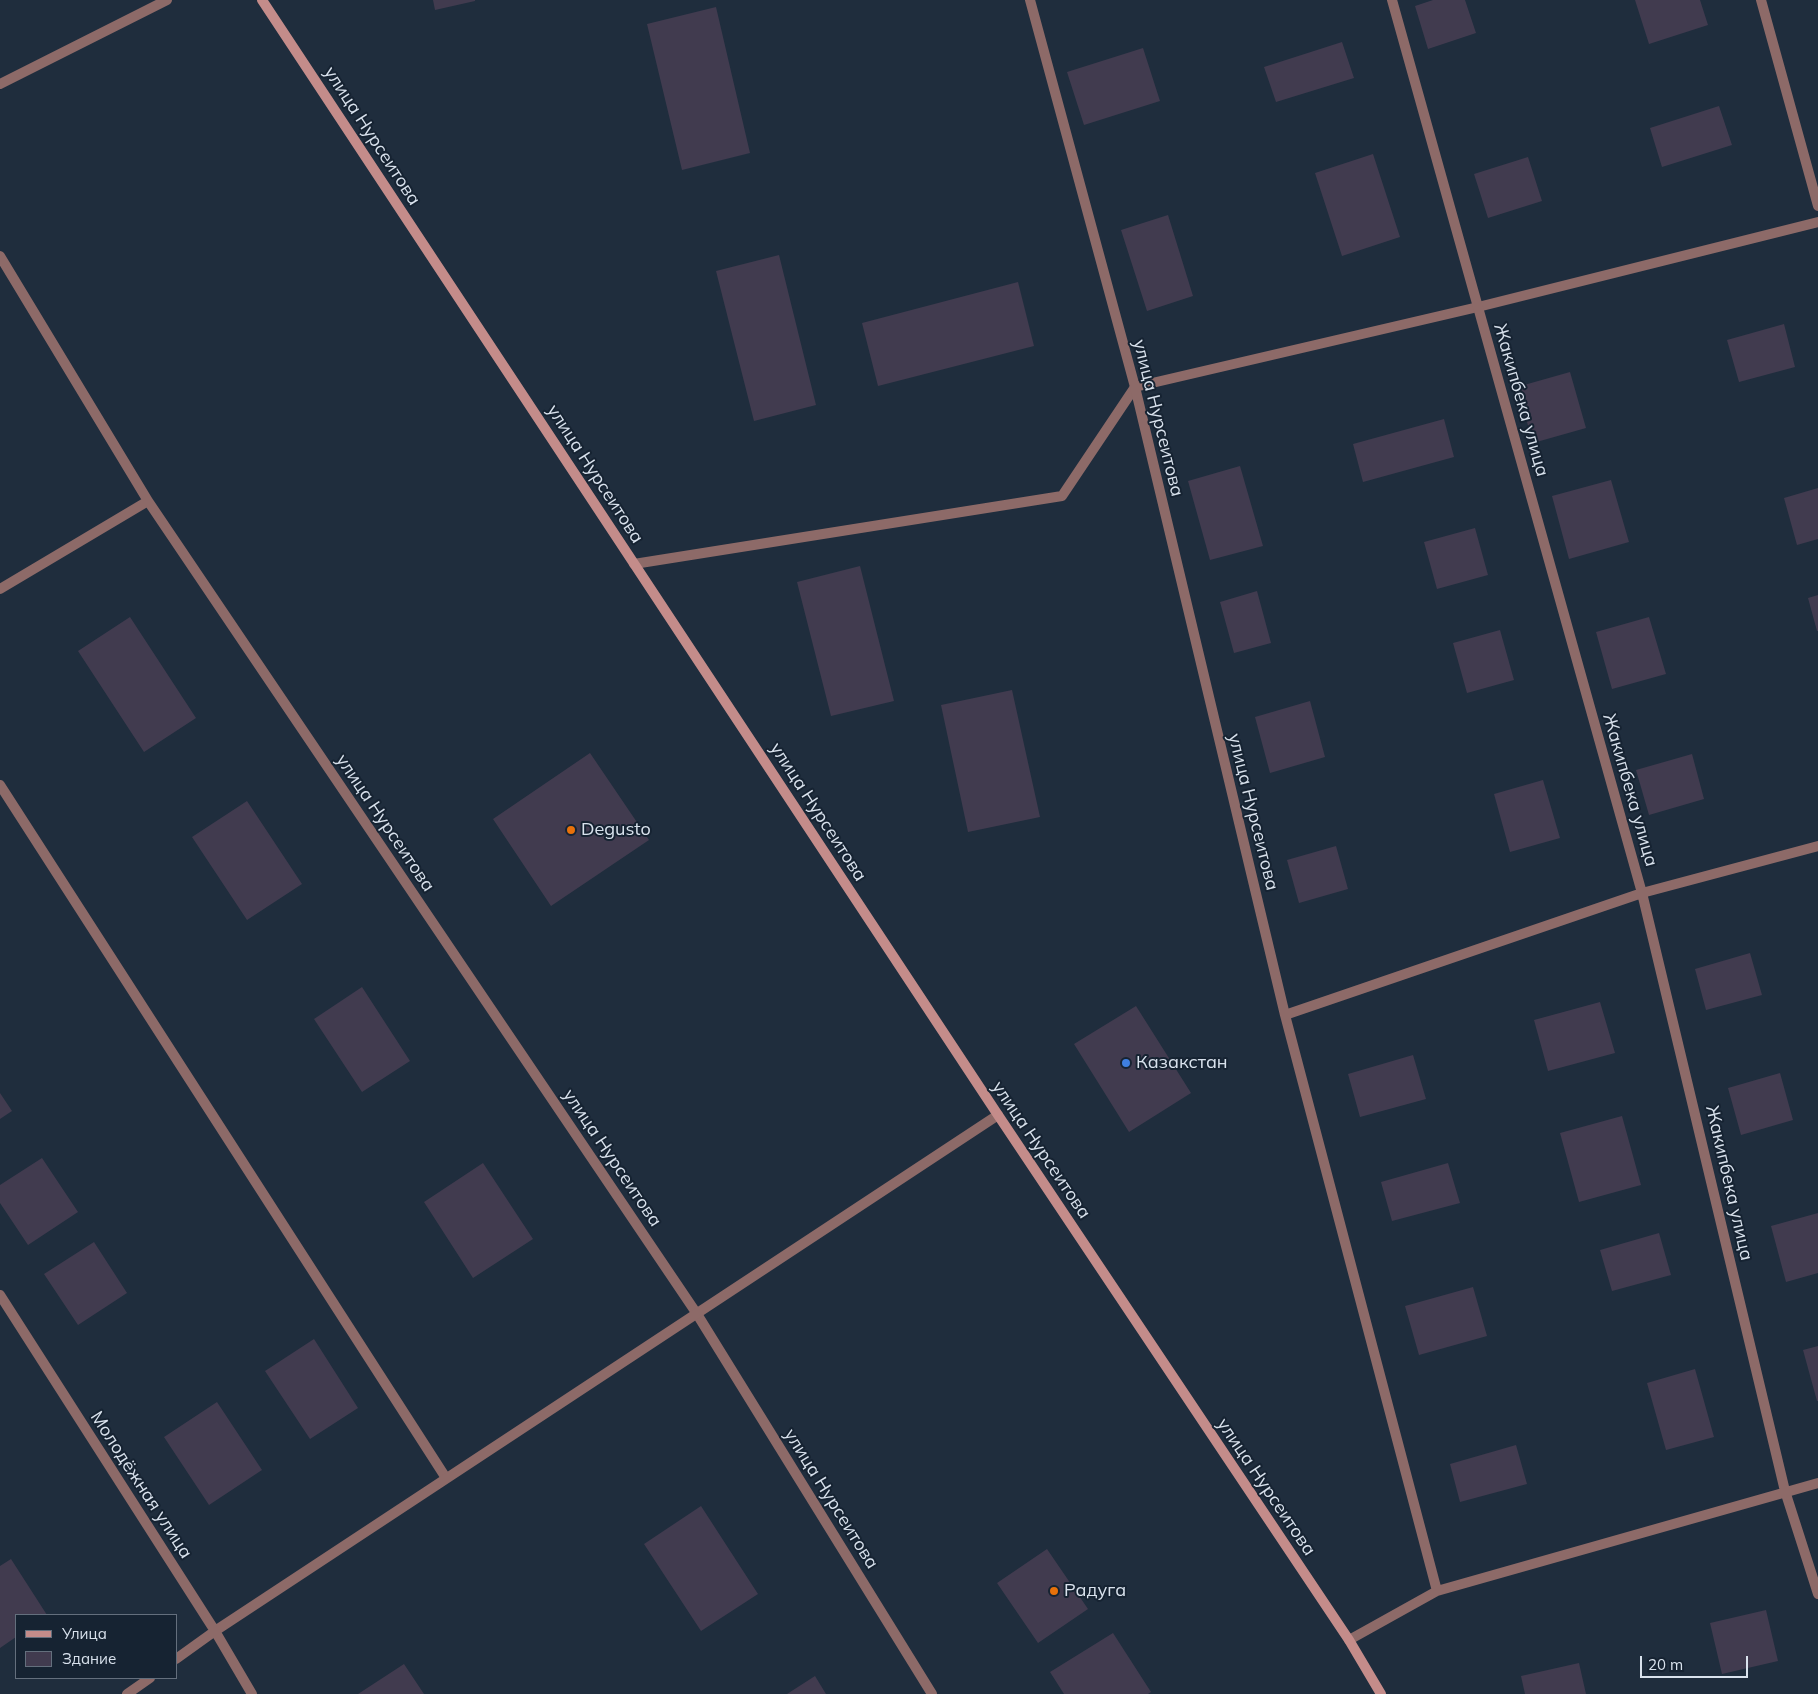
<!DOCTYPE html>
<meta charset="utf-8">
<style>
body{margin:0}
#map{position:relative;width:1818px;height:1694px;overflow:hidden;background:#1f2d3d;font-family:Mulish,sans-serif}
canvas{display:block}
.legend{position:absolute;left:15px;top:1614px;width:162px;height:65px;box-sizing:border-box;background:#162332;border:1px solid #646f7d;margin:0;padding:6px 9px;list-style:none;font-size:15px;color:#d9e2ed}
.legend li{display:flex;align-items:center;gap:10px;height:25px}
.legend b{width:25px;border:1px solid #646f7d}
.scale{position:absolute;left:1640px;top:1656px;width:108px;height:22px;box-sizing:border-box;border:2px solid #d9e2ed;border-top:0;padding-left:6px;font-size:15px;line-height:18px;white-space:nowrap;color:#d9e2ed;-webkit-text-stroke:4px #162332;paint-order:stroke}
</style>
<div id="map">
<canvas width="1818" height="1694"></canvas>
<ul class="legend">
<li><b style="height:6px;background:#c48c8a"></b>Улица</li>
<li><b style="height:14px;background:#413b4f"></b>Здание</li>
</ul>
<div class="scale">20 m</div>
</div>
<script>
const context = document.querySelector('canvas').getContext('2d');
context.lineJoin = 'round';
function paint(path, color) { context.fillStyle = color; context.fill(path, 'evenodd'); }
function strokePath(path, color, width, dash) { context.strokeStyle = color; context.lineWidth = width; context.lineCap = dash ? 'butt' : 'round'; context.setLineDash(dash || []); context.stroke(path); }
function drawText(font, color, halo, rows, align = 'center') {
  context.font = font + ' Mulish,sans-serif'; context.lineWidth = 4; context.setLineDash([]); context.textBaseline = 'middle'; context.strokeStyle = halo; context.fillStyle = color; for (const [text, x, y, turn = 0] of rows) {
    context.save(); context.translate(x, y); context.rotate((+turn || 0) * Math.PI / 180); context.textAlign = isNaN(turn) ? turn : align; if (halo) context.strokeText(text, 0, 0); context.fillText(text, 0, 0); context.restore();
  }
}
paint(new Path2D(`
 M433,0H475V1L435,10Z
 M1433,0H1465L1476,33L1428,49L1415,6Z
 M1635,0H1700L1708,25L1649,44Z
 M716,7L750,153L682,170L647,24Z
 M1342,42L1354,78L1276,102L1264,67Z
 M1143,48L1160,101L1084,125L1067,72Z
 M1719,106L1732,145L1662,167L1650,128Z
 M1373,154L1400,237L1342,256L1315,173Z
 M1528,157L1542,201L1488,218L1474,174Z
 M1168,215L1193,296L1147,311L1121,230Z
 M779,255L816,405L754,421L716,271Z
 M1018,282L1034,346L878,386L862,323Z
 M1784,324L1795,367L1739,382L1727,340Z
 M1570,372L1586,428L1533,443L1517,387Z
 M1444,419L1454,457L1363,482L1353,444Z
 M1240,466L1263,546L1210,560L1188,481Z
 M1611,480L1629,542L1569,559L1552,496Z
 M1818,488V539L1797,545L1784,498Z
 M1475,528L1488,575L1437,589L1424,542Z
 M860,566L894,701L831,716L797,582Z
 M1257,591L1271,643L1234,653L1220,602Z
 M1818,595V631H1817L1808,598Z
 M130,617L196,718L144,752L78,651Z
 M1649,617L1666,674L1612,689L1596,632Z
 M1500,630L1514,680L1467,693L1453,643Z
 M1012,690L1040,817L968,832L941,705Z
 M1310,701L1325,757L1270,773L1255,717Z
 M590,753L649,840L551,906L493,819Z
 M1692,754L1704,799L1649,815L1636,770Z
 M1543,780L1560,838L1510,852L1494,794Z
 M247,801L302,884L247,920L192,837Z
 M1336,846L1348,889L1299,903L1287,860Z
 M1750,953L1762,995L1706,1010L1695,969Z
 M362,987L410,1061L362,1092L314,1019Z
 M1600,1002L1615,1053L1548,1071L1534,1020Z
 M1136,1006L1191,1093L1129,1132L1074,1044Z
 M1413,1055L1426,1099L1360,1117L1348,1074Z
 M1780,1073L1793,1120L1741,1135L1728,1088Z
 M0,1093L12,1111L0,1119Z
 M1622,1116L1641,1185L1579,1202L1560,1133Z
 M42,1158L78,1212L28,1245L0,1203V1185Z
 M483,1163L533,1239L473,1278L424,1202Z
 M1448,1163L1460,1203L1392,1221L1381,1182Z
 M1818,1213V1273L1786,1282L1771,1226Z
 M1659,1233L1671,1275L1612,1291L1600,1250Z
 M94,1242L127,1293L78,1325L44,1274Z
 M1473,1287L1487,1336L1419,1355L1405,1306Z
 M314,1339L358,1408L310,1439L265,1371Z
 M1818,1346V1401H1817L1803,1350Z
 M1695,1369L1714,1437L1666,1450L1647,1383Z
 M217,1402L262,1470L209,1505L164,1437Z
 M1516,1445L1527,1484L1460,1502L1450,1464Z
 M701,1506L758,1594L701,1631L644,1544Z
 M1047,1549L1088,1609L1038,1643L997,1583Z
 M11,1559L47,1615H16V1637L0,1648V1566Z
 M1766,1610L1778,1661L1722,1674L1710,1623Z
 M1113,1633L1151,1692L1148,1694H1064L1050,1672Z
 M1579,1663L1586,1694H1525L1521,1676Z
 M404,1664L424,1694H358Z
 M815,1676L826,1694H787Z`), '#413b4f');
strokePath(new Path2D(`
 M0,256L148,501
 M634,564L1062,496L1135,387L1478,307L1818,222
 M0,589L148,501L697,1314L932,1694
 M0,785L446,1478`), '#8d6a68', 10);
strokePath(new Path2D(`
 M1030,0L1135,387L1285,1015L1437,1591L1349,1640
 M1392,0L1642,893L1785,1491L1818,1594
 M1761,0L1818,206
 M0,84L167,0
 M1285,1015L1642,893L1818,846
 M0,1295L215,1631L252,1694
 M1437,1591L1818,1483
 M176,1659L215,1631L998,1115
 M127,1694L150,1678`), '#8d6a68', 10);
strokePath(new Path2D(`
 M262,0L998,1115L1349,1640L1381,1694`), '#c48c8a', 10);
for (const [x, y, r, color] of [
 [571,830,5,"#e8710a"],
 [1126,1063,5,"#3f7fe0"],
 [1054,1591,5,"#e8710a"]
]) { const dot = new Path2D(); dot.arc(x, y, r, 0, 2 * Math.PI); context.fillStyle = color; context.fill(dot); strokePath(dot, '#162332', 2); }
drawText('18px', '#d9e2ed', '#162332', [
 ["улица Нурсеитова",372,136,57],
 ["Жакипбека улица",1521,400,74],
 ["улица Нурсеитова",1158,418,76],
 ["улица Нурсеитова",595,474,57],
 ["Жакипбека улица",1630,790,74],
 ["улица Нурсеитова",818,812,57],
 ["улица Нурсеитова",1253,812,76],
 ["улица Нурсеитова",385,823,56],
 ["улица Нурсеитова",1041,1150,56],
 ["улица Нурсеитова",612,1158,56],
 ["Жакипбека улица",1729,1183,77],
 ["Молодёжная улица",141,1485,57],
 ["улица Нурсеитова",1266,1487,56],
 ["улица Нурсеитова",831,1499,58]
]);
drawText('18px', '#d9e2ed', '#162332', [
 ["Degusto",581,830],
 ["Казакстан",1136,1063],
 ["Радуга",1064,1591]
], 'left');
</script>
